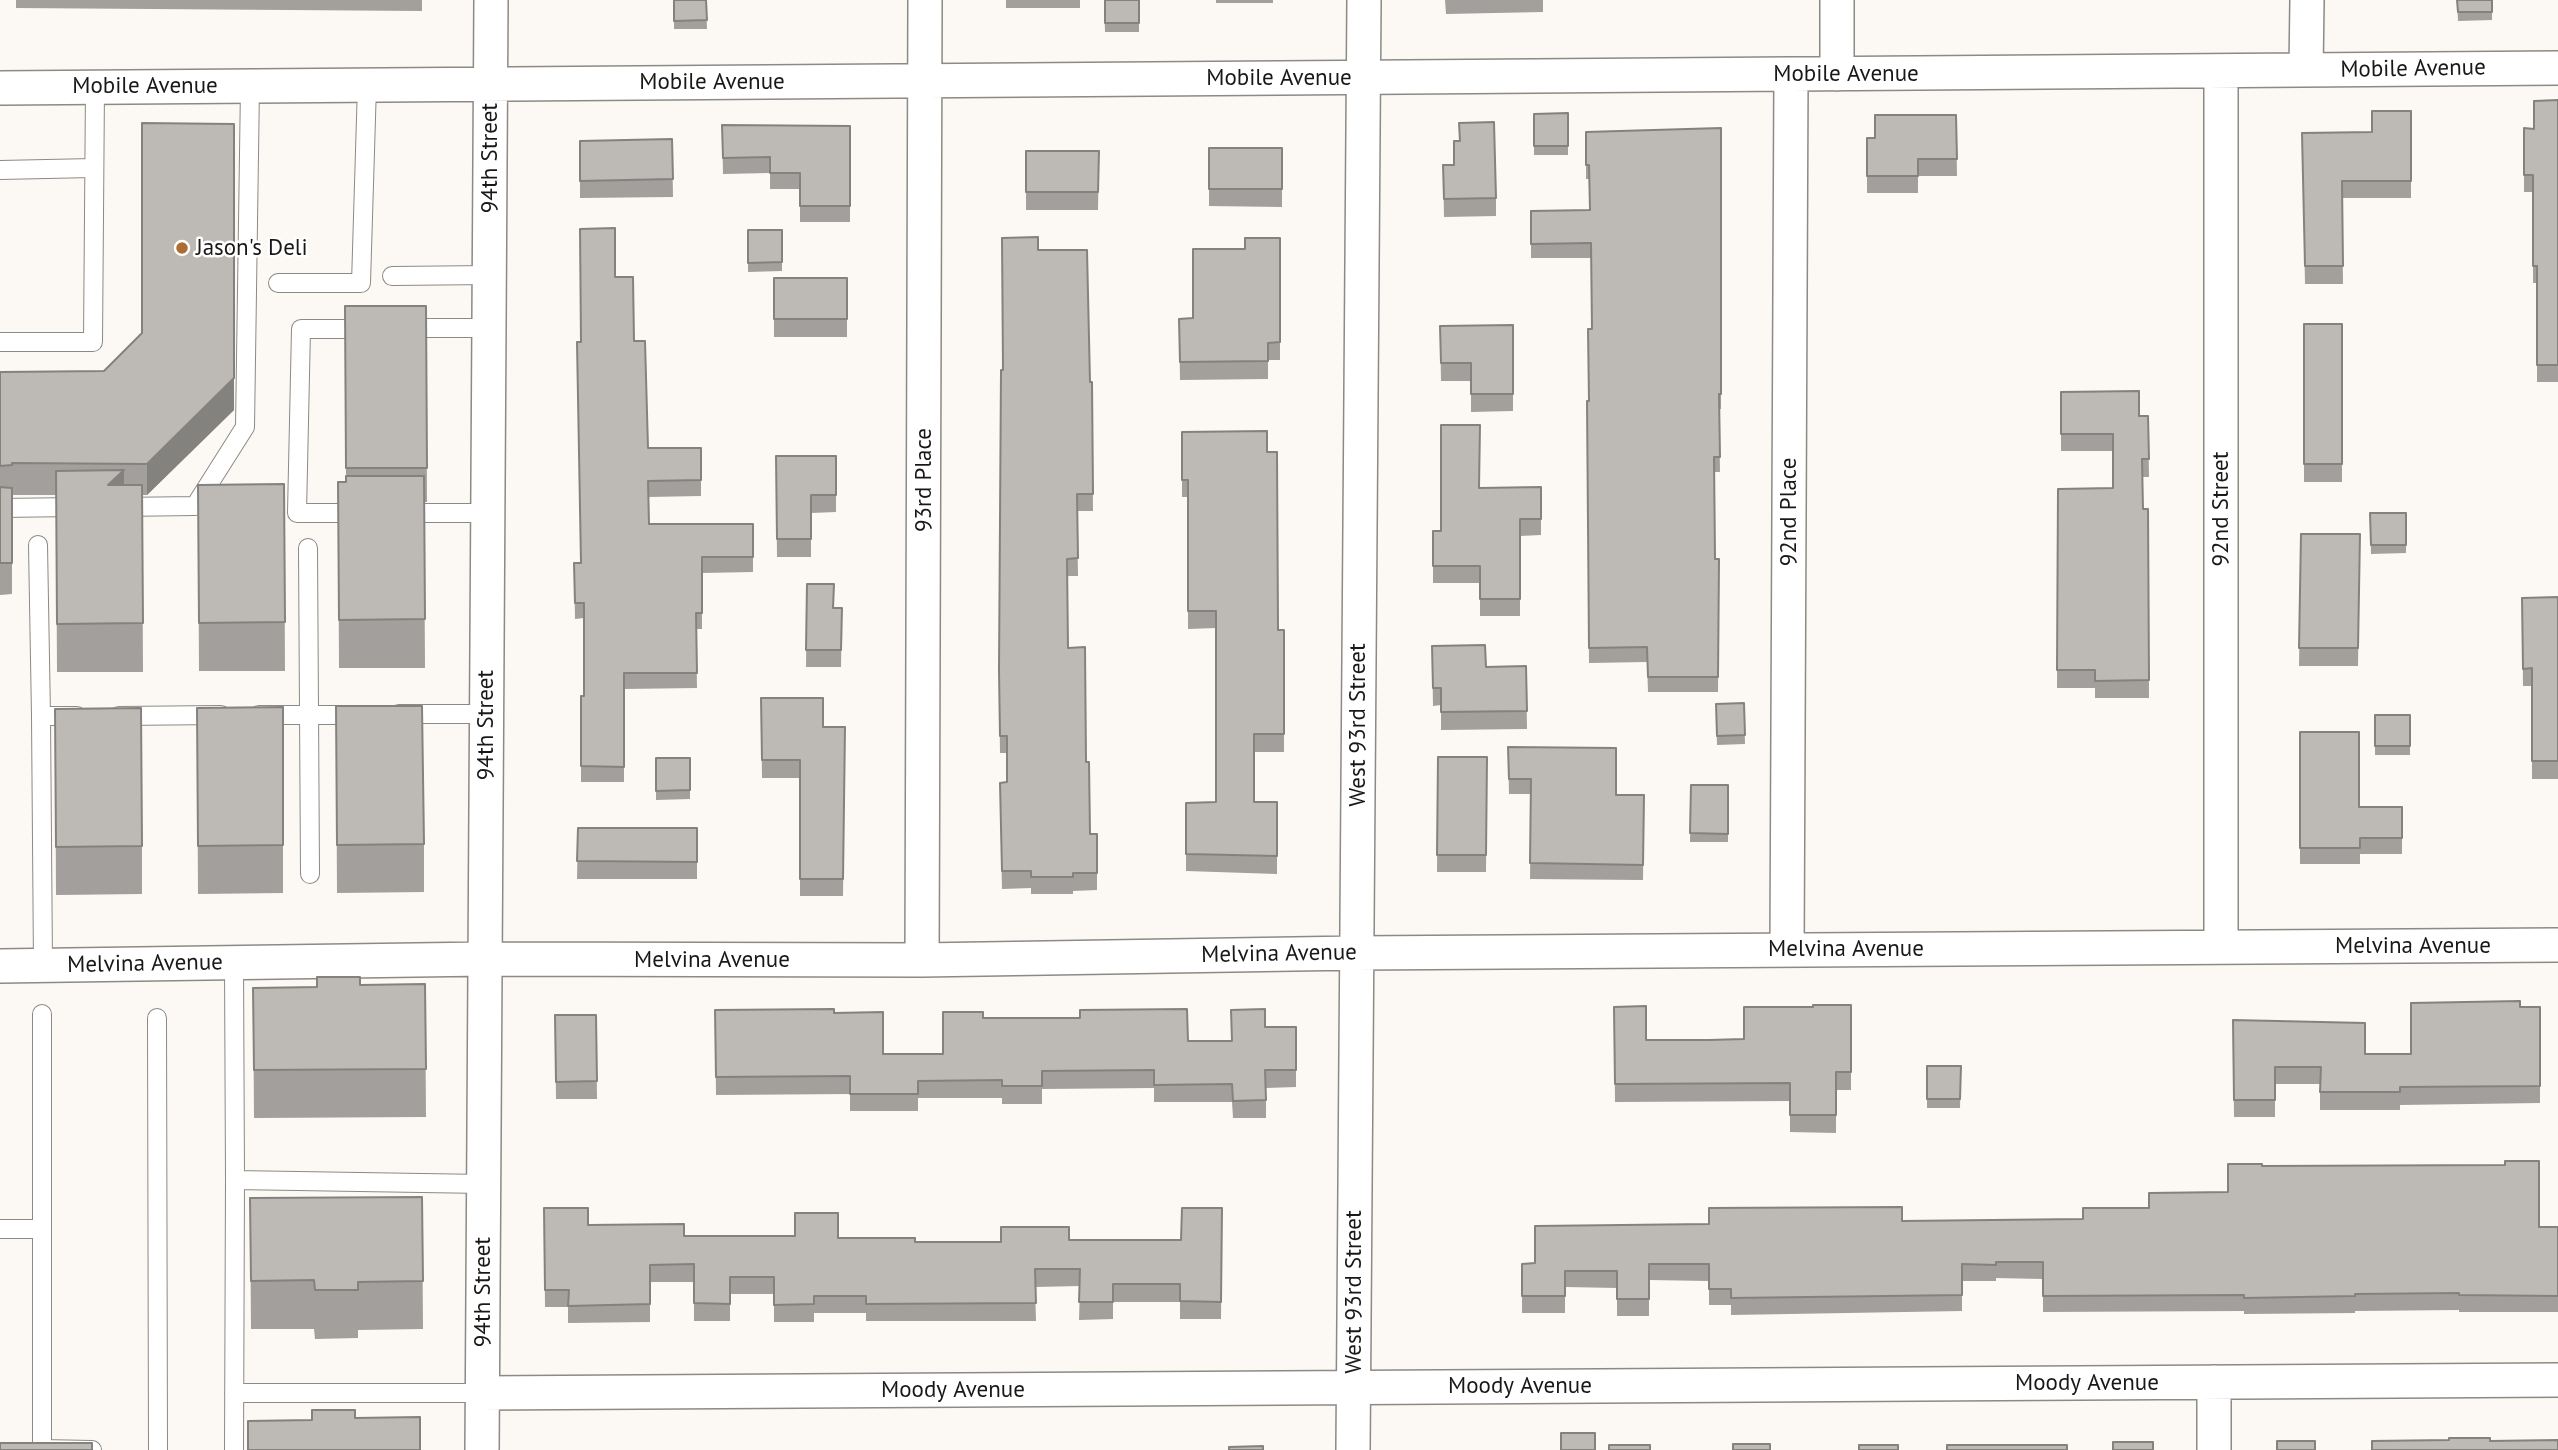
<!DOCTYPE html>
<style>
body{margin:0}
canvas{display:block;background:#fcf8f4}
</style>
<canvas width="2558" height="1450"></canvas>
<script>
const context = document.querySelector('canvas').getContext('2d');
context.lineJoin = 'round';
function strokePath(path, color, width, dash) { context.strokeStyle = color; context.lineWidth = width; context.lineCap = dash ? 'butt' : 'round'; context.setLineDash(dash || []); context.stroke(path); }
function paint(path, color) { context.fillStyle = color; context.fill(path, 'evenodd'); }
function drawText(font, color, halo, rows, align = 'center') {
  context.font = font + ' "PT Sans",sans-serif'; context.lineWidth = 5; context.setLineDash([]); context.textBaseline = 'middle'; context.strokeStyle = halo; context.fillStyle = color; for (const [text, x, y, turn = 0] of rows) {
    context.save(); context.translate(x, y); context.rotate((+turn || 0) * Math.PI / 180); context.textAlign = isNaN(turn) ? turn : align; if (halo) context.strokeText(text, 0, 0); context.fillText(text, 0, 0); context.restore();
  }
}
const service = new Path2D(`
 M0,170L93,168
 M392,276L490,275
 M278,283H361L367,85
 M403,328H489
 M0,342H93L95,87
 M119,507L195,506L245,427L250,86
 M0,508L77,507
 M362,513H297L301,329H368
 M400,513H488
 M38,545L41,716
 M308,548L310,874
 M399,714H487
 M259,715H361
 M119,716L221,715
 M234,963L235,1180L484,1184
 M43,966L41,716H77
 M42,1014V1449L92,1450
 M157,1018L158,1450
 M0,1229H42
 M234,1393H482
 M234,1450L235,1180`);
const minor = new Path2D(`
 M1837,0V74
 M2306,70L2307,0
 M0,88L2558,68
 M2221,947V71
 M1787,949L1791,74
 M922,960L925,0
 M0,966L485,959L922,960L1356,953L2558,945
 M2214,1382V1450
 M482,1393L2558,1380
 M482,1450L491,0
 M1353,1450L1364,0`);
strokePath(service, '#8d8985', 20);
strokePath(minor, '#8d8985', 36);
strokePath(service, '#fff', 18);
strokePath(minor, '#fff', 33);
paint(new Path2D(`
 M16,0H422V11L16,8Z
 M674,0H706L707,29H674Z
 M1006,0H1080V8H1006Z
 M1104,0H1139V32H1105Z
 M1216,0H1273V3H1216Z
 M1445,0H1543V12L1446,14Z
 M2457,0H2492V20L2458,21Z
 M2558,100V382H2537V283H2533V192H2524V128L2534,129Z
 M2411,111V198H2342L2343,284H2305L2302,133L2372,132Z
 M1568,113V155H1534V114Z
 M1956,115L1957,176H1918V193H1867V138H1875Z
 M1459,123L1496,198V216L1444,217L1443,165H1454L1459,141Z
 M722,125L850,126V222H800V189H770V173L723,174Z
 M1721,128V409H1719L1720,472H1715V559H1719L1718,692H1648L1647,662L1589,663L1587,401H1589L1592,329L1591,258H1531V211L1590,210L1589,179H1586V132Z
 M672,139L673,197L580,198V141Z
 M1209,148H1282V207L1209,206Z
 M1026,151H1099L1098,210H1026Z
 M748,230H782V271L748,272Z
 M1280,238V360H1268V379L1180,380L1179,319L1193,318L1245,249Z
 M1038,250L1090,382H1092L1093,511H1077L1078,576H1067L1068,648L1086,762L1090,834H1097V890L1073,891V894H1031V888L1002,889L1000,800L1007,782V753H1000L999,670L1003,370Z
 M615,277L634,341L648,448H701V496L648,497L649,524H753V572L702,573V629H696L697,688L624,689V782H581V696H584V618L575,619L574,563H581V342Z
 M774,278H847V337H774Z
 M345,306H426L427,502H424L425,668H339L338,482H346Z
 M2304,324H2342V482H2304Z
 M1513,325V411L1471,412V381H1441L1440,326Z
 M0,372L234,410L147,495H142L143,672H57L56,495H12V594L0,595Z
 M2061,392L2139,416H2148L2149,477H2142L2143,509H2148L2149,698H2095V688H2057L2058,489L2113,488V451H2061Z
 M1182,432L1267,452L1278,630H1284V752H1254V802H1277V874L1186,871V803L1216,802V628L1188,629V497H1182Z
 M776,456H836V512L811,513V557H777Z
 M284,484L285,671H199L198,485Z
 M1541,487V535L1520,536V616H1480V583H1433V531H1441L1479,488Z
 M2370,513H2406V553L2371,554Z
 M2301,534H2360L2358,666H2299Z
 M807,584L834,608H842L841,667H806Z
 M2558,597V779H2532V686H2523L2522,598Z
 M1432,646L1486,667L1526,666L1527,729L1441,730V705L1433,706Z
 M761,698L823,727H845L843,896H800V778H762Z
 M1744,703L1745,744L1717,745L1716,704Z
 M336,706L424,844V892L337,893Z
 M283,707V893L198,894L197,708Z
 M55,709L142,846V894L56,895Z
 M2375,715H2410V755H2375Z
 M2300,732L2359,807H2402V854H2360V864H2300Z
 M1508,747L1616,795H1644L1643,880L1530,879L1531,794H1509Z
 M1438,757H1487L1486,872H1437Z
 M656,758H690V799L656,800Z
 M1691,785H1728V842H1690Z
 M578,828H697V879H577Z
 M425,984L426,1117L254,1118L253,988Z
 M1851,1005V1090H1836V1133L1790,1132V1101L1615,1102L1614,1007L1646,1040H1709L1744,1039L1813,1007Z
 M2520,1007H2540V1103L2400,1105V1110H2320V1084H2275V1117H2234L2233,1020L2365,1054H2411Z
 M715,1010L834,1013L883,1054H943L983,1018L1188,1041H1231L1265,1027H1296V1087L1266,1088V1118H1233L1232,1102H1154V1088L1042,1089V1104H1002V1098H918V1111H850V1094L716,1095Z
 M555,1015H596L597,1099H556Z
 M1927,1066H1961L1960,1108H1927Z
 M2262,1166L2539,1227H2558V1312H2459V1310L2355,1311V1313L2244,1314V1311L2043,1312V1279L1996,1278V1281H1962V1311L1731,1315V1305H1709V1281L1649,1280V1316H1617V1288L1565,1287V1313H1522V1264L1535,1263L1902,1221L2083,1219L2228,1192Z
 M422,1197L423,1329L358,1330V1338L315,1339L314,1329H251L250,1198Z
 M544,1208L588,1225L684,1236L838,1238L915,1242L1181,1240L1222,1208L1221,1319H1180V1302H1113V1319L1079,1320L1080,1286L1035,1287L1036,1321H866V1313H814V1322H774V1294H730V1321H694V1282H650V1322L568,1323V1307H545Z`), '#a39f9c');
paint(new Path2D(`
 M234,124V410L147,495V464Z
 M124,470V518L108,485Z`), '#84827f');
const building = new Path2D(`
 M674,0H706L707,20L674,21Z
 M1105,0H1139V23H1105Z
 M2457,0H2492V12H2458Z
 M2558,100V365H2537V266H2533V175H2524V128L2534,129V101Z
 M2372,111H2411V181H2342L2343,266H2305L2302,133L2372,132Z
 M1568,113V146H1534V114Z
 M1875,115H1956L1957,159H1918V176H1867V138H1875Z
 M1494,122L1496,198L1444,199L1443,165H1454V141H1460L1459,123Z
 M142,123L234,124V378L147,464L12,463V465L0,466V372L104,371L142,333Z
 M722,125L850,126V206H800V173H770V157L723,158Z
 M1721,128V394H1719L1720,457H1714L1715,559H1719L1718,677H1648L1647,647L1589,648L1587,401H1589L1588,329H1592L1591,243L1531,244V211L1590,210L1589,165H1586V132Z
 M672,139L673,179L580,181V141Z
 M1209,148H1282V189H1209Z
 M1026,151H1099L1098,192H1026Z
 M615,228V277H633L634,341H645L648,448H701V480L648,481L649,524H753V557H702V613H696L697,673H624V767L581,766V696H584V603H575L574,563H581L577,342H581L580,229Z
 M748,230H782V262L748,263Z
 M1038,237V250H1087L1090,382H1092L1093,494H1077L1078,558L1067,559L1068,648L1085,647L1086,762H1089L1090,834H1097V873H1073V877H1031V871H1002L1000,783L1007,782V736H1000L999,670L1001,370H1003L1002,238Z
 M1245,238H1280V342L1268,343V361L1180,362L1179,319L1193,318V249H1245Z
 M774,278H847V319H774Z
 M345,306H426L427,468H346Z
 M2304,324H2342V464H2304Z
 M1513,325V394H1471V363H1441L1440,326Z
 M2139,391V416H2148L2149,459H2142L2143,509H2148L2149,680L2095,681V670H2057L2058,489L2113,488V434H2061V392Z
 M1441,425H1480L1479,488L1541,487V519H1520V599H1480V566H1433V531H1441Z
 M1267,431V452H1277L1278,630H1284V734H1254V802H1277V856L1186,854V803L1216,802V611H1188V480H1182V432Z
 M776,456H836V495H811V539H777Z
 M124,470L108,485H142L143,623L57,624L56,471Z
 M346,476H424L425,619L339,620L338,482H346Z
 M284,484L285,622L199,623L198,485Z
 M0,487L12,488V563H0Z
 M2370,513H2406V545H2371Z
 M2301,534H2360L2358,648H2299Z
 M807,584H834L833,608H842L841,650H806Z
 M2558,597V761H2532V668L2523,669L2522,598Z
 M1485,645L1486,667L1526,666L1527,711L1441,712V688H1433L1432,646Z
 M761,698H823V727H845L843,879H800V760H762Z
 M1744,703L1745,735L1717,736L1716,704Z
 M336,706H422L424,844L337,845Z
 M283,707V845L198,846L197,708Z
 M141,708L142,846L56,847L55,709Z
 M2375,715H2410V746H2375Z
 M2300,732H2359V807H2402V838H2360V848H2300Z
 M1508,747L1616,748V795H1644L1643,865L1530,863L1531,779H1509Z
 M1438,757H1487L1486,855H1437Z
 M656,758H690V790L656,791Z
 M1691,785H1728V834L1690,833Z
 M578,828H697V862L577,861Z
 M317,977H360V985L425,984L426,1069L254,1070L253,988L317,987Z
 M2520,1001V1007H2540V1086L2400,1087V1092H2320L2321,1067H2275V1100H2234L2233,1020L2365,1023V1054H2411V1003Z
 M1813,1005H1851V1072H1836V1115H1790V1083L1615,1084L1614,1007L1646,1006V1040H1709L1744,1039V1007H1813Z
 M834,1009V1013L883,1012V1054H943V1012H983V1018H1080V1010L1187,1009L1188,1041H1232L1231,1010L1265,1009V1027H1296V1070H1265L1266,1100L1233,1101L1232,1084L1154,1085V1070L1042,1071V1086H1002V1080L918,1081V1094H850V1076L716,1077L715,1010Z
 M555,1015H596L597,1081L556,1082Z
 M1927,1066H1961L1960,1099H1927Z
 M2505,1161H2539V1227H2558V1296L2459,1295V1293L2355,1294V1296L2244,1298V1295L2043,1296V1262H1996V1265L1962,1264V1295L1731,1298V1289H1709V1264H1649V1299H1617V1271H1565V1296H1522V1264L1535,1263V1226L1709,1224V1208L1902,1207V1221L2083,1219V1208H2149V1193L2228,1192V1164H2262V1166L2505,1165Z
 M422,1197L423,1281L358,1282V1290H315L314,1280L251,1281L250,1198Z
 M544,1208H588V1225L684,1224V1236H795V1213H838V1238H915V1242H1001V1227H1069V1240H1181L1182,1208H1222L1221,1302L1180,1301V1284H1113V1302H1079L1080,1269H1035L1036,1303L866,1304V1296H814V1304L774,1305V1277H730V1304L694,1303V1264L650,1265V1304L568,1306L569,1290H545Z
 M312,1410H355V1418L420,1417V1450H248V1421L312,1420Z
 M1561,1433H1595V1450H1561Z
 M2449,1438H2490V1441L2558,1440V1450H2372V1441L2449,1440Z
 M2277,1441H2315V1450H2277Z
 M2113,1442H2153V1450H2113Z
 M0,1443H92V1450H0Z
 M1733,1444H1770V1450H1733Z
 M1609,1445H1650V1450H1609Z
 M1859,1445H1898V1450H1859Z
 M1947,1445H2067V1450H1947Z
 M1263,1446V1450H1229V1447Z`);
paint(building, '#bdb9b5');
strokePath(building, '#84827f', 2);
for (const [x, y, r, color] of [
 [182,248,7,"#ab6d32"]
]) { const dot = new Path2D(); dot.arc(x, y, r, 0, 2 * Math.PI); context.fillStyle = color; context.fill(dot); strokePath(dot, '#fff', 2.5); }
drawText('23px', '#1a1817', '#fff', [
 ["Mobile Avenue",2413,69,-1],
 ["Mobile Avenue",1846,74],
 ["Mobile Avenue",1279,78],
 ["Mobile Avenue",712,82],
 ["Mobile Avenue",145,86],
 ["94th Street",490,158,-90],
 ["93rd Place",924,480,-90],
 ["92nd Street",2221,509,-90],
 ["92nd Place",1789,512,-90],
 ["94th Street",486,725,-90],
 ["West 93rd Street",1358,725,-90],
 ["Melvina Avenue",2413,946],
 ["Melvina Avenue",1846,949],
 ["Melvina Avenue",1279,954,-1],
 ["Melvina Avenue",712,960],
 ["Melvina Avenue",145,964,-1],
 ["94th Street",483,1292,-90],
 ["West 93rd Street",1354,1292,-90],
 ["Moody Avenue",2087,1383],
 ["Moody Avenue",1520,1386],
 ["Moody Avenue",953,1390]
]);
drawText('23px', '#1a1817', '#fff', [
 ["Jason's Deli",196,248]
], 'left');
</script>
